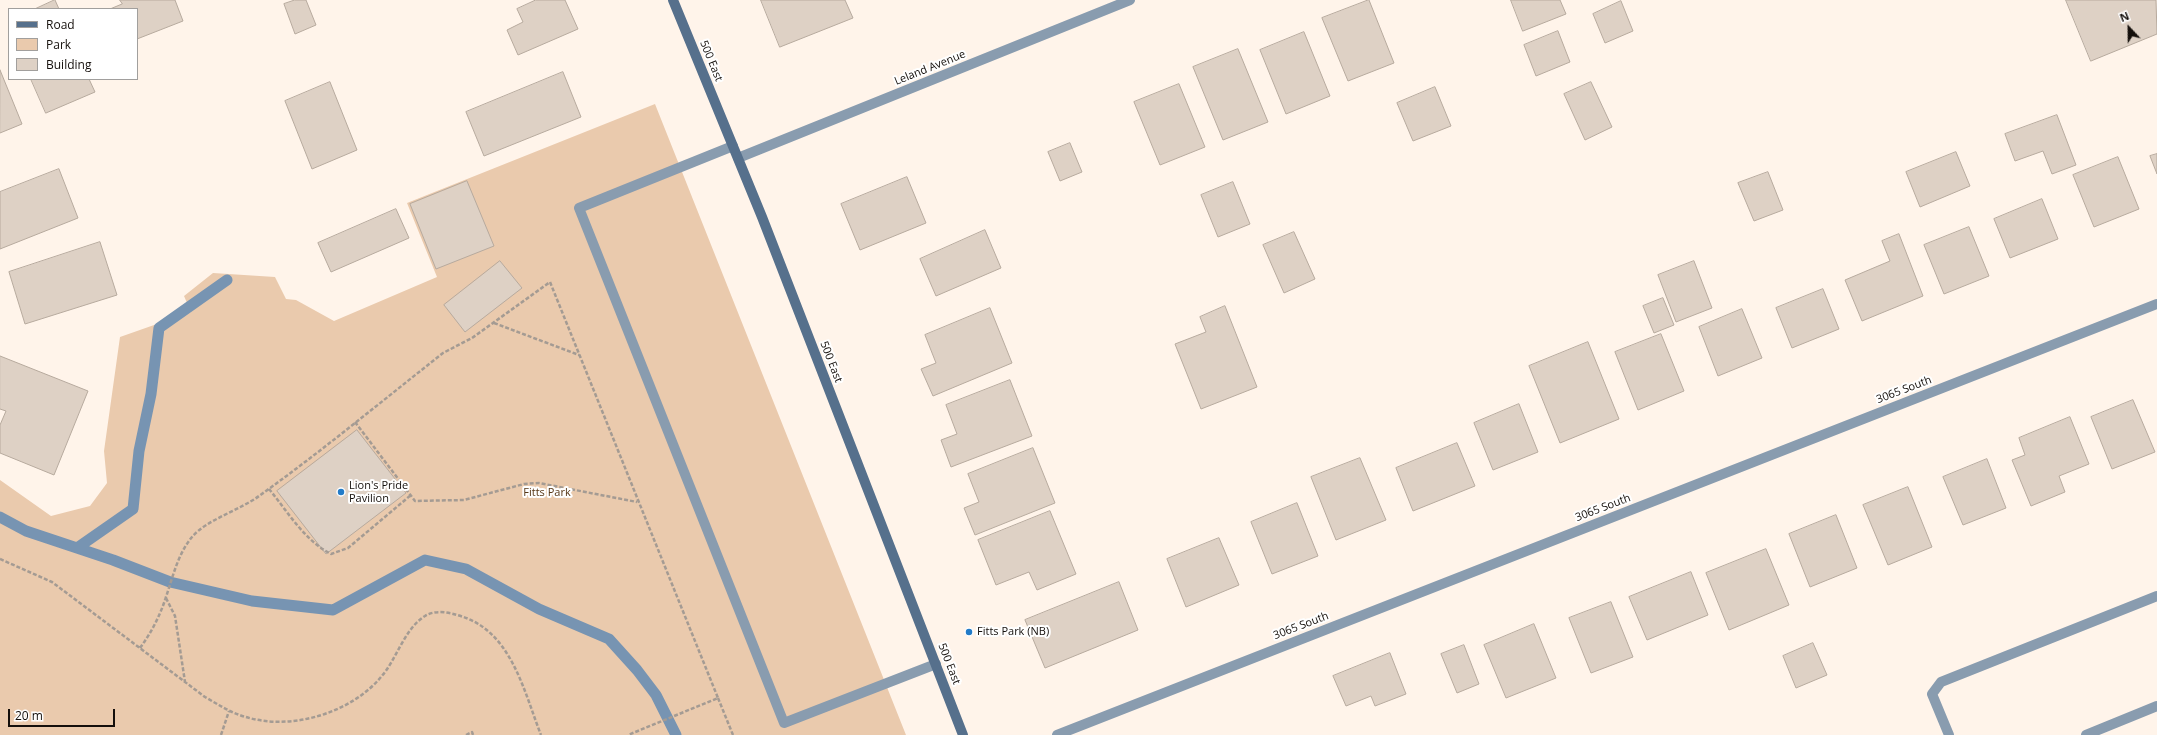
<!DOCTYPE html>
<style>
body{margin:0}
#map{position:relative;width:2157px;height:735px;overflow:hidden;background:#fff4ea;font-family:"Open Sans",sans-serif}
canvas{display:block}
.legend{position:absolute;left:8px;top:8px;width:130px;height:72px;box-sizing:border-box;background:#fff;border:1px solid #a19f9d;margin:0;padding:5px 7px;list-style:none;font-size:12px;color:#140f0b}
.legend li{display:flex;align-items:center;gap:8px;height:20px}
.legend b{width:20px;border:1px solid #a19f9d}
.north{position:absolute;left:2109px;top:8px;width:40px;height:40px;-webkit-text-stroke:3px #fff;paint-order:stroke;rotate:338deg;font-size:11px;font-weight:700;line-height:16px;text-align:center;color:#140f0b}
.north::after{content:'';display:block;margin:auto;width:14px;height:18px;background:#140f0b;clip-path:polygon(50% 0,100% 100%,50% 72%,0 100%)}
.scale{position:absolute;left:8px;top:709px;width:107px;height:18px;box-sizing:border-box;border:2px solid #140f0b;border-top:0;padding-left:5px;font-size:12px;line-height:14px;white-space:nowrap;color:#140f0b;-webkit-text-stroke:3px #fff;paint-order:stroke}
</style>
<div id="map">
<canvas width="2157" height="735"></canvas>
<ul class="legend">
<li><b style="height:5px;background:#56708c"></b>Road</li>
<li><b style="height:11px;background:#eacaad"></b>Park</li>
<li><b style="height:11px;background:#ded1c5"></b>Building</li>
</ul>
<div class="north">N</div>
<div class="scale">20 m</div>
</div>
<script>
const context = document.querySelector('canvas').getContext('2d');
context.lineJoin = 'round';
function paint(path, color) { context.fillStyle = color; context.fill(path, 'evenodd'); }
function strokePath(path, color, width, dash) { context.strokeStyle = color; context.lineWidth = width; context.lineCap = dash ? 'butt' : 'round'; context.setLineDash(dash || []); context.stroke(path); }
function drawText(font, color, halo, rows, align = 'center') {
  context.font = font + ' "Open Sans",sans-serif'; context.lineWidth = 4; context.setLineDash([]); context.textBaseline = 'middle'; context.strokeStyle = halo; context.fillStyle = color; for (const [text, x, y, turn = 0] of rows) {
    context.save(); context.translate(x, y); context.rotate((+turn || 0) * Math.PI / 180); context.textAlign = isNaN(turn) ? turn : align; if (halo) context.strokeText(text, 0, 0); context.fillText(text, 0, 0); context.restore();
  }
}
paint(new Path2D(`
 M655,104L906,735H0V480L51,516L90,506L107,483L104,451L120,337L191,312L184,296L213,273L275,277L286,299L296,300L334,321L437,277L407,203Z`), '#eacaad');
strokePath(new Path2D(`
 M0,517L26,531L113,560L170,582L252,601L333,610L425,560L466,569L539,609L609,639L637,670L656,695L676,735
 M77,548L133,509L139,451L151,394L159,328L227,280`), '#7794b2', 11);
const building = new Path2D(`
 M55,0L59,9H35Z
 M120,0H175L183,21L137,39V9H110L122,4Z
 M295,0H306L316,25L295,34L284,4Z
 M536,0H565L578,29L518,55L507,30L523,22L517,9Z
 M761,0H845L853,18L780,47Z
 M1369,0L1394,63L1348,81L1322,18Z
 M1511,0H1560L1566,14L1523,31Z
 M2066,0H2156L2157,34L2091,61Z
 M1621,1L1633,31L1605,43L1593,14Z
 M1558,31L1570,62L1536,76L1524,45Z
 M1304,32L1330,96L1286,114L1260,50Z
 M1238,49L1268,122L1223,140L1193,67Z
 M0,70L22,124L0,133Z
 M563,72L581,117L484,156L466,112Z
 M31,79H89L95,92L46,113Z
 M330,82L357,150L312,169L285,101Z
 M1591,82L1612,127L1585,140L1564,94Z
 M1179,84L1205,147L1160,165L1134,102Z
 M1435,87L1451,126L1413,141L1397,103Z
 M2057,115L2076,165L2052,174L2043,151L2015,161L2005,134Z
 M1070,143L1082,172L1060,181L1048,152Z
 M1956,152L1970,186L1920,207L1906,172Z
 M2157,154V174L2150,156Z
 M2118,157L2139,209L2094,227L2073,175Z
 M59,169L78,218L0,249V192Z
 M1768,172L1783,210L1754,221L1738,183Z
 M907,177L926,223L860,250L841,204Z
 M467,181L494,246L436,269L410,204Z
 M1233,182L1250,224L1218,237L1201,195Z
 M2042,199L2058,239L2010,258L1994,219Z
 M396,209L409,238L331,272L318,243Z
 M1969,227L1989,276L1944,294L1924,245Z
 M985,230L1001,268L936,296L920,259Z
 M1294,232L1315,279L1284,293L1263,245Z
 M1899,234L1923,296L1862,321L1845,280L1890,261L1882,241Z
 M100,242L117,295L25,324L9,272Z
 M500,261L522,288L465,332L444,305Z
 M1694,261L1712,308L1676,322L1658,275Z
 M1823,289L1839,329L1792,348L1776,308Z
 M1663,298L1674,325L1654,333L1643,306Z
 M1225,306L1257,387L1201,409L1175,344L1206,332L1200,317Z
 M990,308L1012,363L933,396L921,369L936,363L925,335Z
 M1742,309L1762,358L1718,376L1699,327Z
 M1661,334L1684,391L1638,410L1615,352Z
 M1588,342L1619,419L1560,443L1529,366Z
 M0,356L88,391L54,475L0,453V425L6,411L0,409Z
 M1010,380L1032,436L951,467L941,440L957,434L946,405Z
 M2133,400L2155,452L2112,469L2091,417Z
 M1519,404L1538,452L1493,470L1474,423Z
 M2070,417L2089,464L2059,476L2065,492L2031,506L2012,460L2025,455L2019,438Z
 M357,430L406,493L326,554L277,491Z
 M1457,443L1475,486L1413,511L1396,468Z
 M1033,448L1055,503L975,535L964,508L979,502L968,474Z
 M1360,458L1386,520L1336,540L1311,477Z
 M1987,459L2006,508L1963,525L1943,477Z
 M1908,487L1932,547L1888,565L1863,505Z
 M1297,503L1318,556L1272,574L1251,522Z
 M1050,511L1076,574L1037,590L1029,572L996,585L978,540Z
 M1836,515L1857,568L1810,587L1789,534Z
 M1219,538L1239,585L1186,607L1167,559Z
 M1766,549L1789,605L1729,630L1706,573Z
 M1691,572L1708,615L1647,640L1629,597Z
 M1119,582L1138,630L1045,668L1025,620Z
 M1611,602L1633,657L1591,673L1569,618Z
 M1534,624L1556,678L1506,698L1484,645Z
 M1813,643L1827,675L1796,688L1783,656Z
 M1464,645L1479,684L1457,693L1441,654Z
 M1390,653L1406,694L1375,706L1371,696L1346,706L1333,676Z`);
paint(building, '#ded1c5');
strokePath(building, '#b7aa9e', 1);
strokePath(new Path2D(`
 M494,323L579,355
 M355,422L415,501L464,500L524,484L539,483L637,502
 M269,489C288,512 304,540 331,554L348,548L411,495
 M0,559L52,582L205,697C219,705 231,713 246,717C291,731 351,713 381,677C397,659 404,629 425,616C434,610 447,612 457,615C511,629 523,689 541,735
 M166,598L175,616L185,682
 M140,648C151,633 160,616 166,597C173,576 178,554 192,537C206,520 240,510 259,496C322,451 382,401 443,353L472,338L550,282L718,698L628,735
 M718,698L733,735
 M221,735L229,711
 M466,735L472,732L473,735`), '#a49b93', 2.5, [4, 2]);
strokePath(new Path2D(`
 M733,146L579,208L784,723L936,664
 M1949,735L1932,694L1941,682L2157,596
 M2086,735L2157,706`), '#899caf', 10);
strokePath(new Path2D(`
 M738,158L1130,0
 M1057,735L2157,304`), '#899caf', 10);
strokePath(new Path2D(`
 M673,0L762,217L963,735`), '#56708c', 10);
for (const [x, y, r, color] of [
 [341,492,4,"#227bc8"],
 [969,632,4,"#227bc8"]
]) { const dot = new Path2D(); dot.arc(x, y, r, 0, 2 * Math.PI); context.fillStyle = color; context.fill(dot); strokePath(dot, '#fff', 1.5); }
drawText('11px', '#140f0b', '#fff', [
 ["500 East",711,61,68],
 ["Leland Avenue",930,68,-22],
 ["500 East",831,362,69],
 ["3065 South",1904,390,-21],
 ["3065 South",1603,508,-21],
 ["3065 South",1301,626,-21],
 ["500 East",949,664,69]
]);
drawText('11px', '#140f0b', '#fff', [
 ["Lion's Pride",349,486],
 ["Pavilion",349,499],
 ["Fitts Park (NB)",977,632]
], 'left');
drawText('11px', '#563615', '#fff', [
 ["Fitts Park",547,493]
]);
</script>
